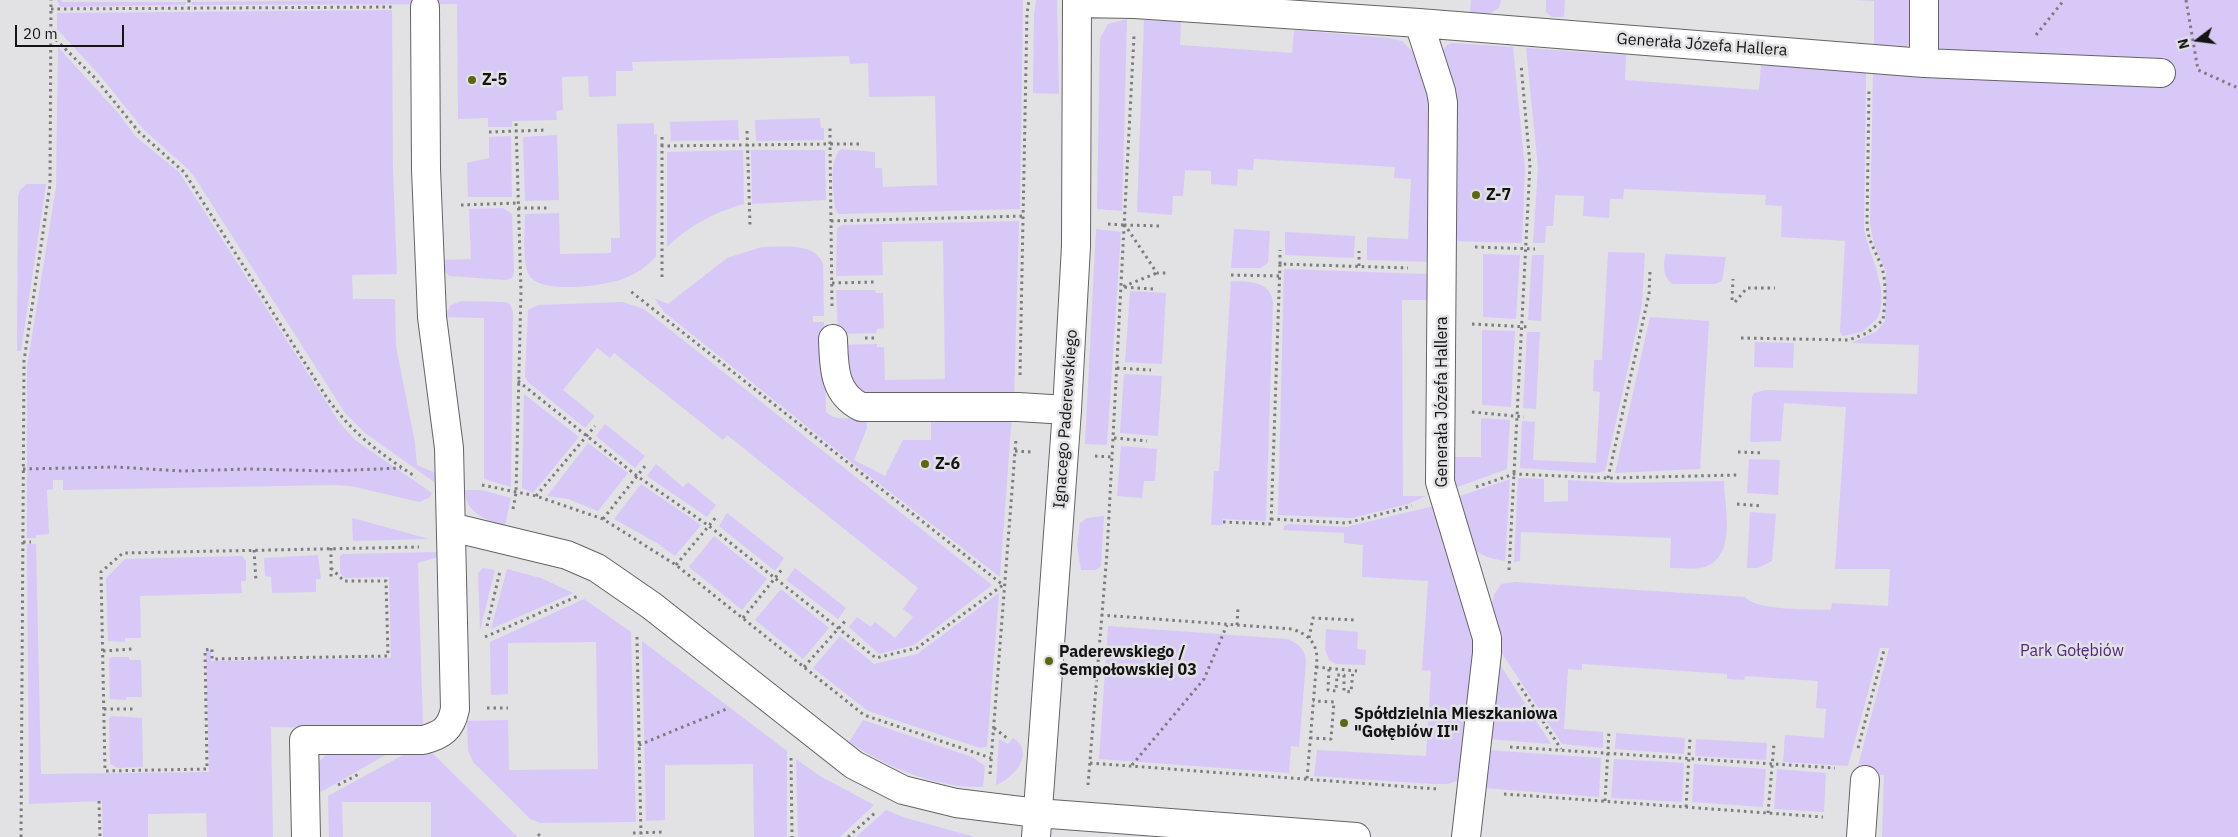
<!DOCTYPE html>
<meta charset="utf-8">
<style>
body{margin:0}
#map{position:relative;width:2238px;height:837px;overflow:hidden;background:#e2e1e4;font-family:"IBM Plex Sans",sans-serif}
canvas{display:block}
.north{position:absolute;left:2173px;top:15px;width:50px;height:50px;-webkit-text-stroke:4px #e2e1e4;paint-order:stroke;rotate:255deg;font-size:14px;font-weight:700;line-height:20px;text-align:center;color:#141415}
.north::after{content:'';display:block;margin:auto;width:18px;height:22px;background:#141415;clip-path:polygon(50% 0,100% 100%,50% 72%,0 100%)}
.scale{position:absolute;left:15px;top:25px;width:109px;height:22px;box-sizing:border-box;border:2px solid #141415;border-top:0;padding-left:6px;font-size:15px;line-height:18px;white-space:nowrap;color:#141415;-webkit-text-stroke:4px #e2e1e4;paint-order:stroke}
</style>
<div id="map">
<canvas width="2238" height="837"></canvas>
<div class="north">N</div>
<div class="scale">20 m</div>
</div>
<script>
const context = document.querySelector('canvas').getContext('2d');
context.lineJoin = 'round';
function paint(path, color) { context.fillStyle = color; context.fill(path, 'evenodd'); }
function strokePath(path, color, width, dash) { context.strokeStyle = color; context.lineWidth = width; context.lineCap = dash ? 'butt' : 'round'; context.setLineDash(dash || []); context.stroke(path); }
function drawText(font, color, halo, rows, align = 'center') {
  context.font = font + ' "IBM Plex Sans",sans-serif'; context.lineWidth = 5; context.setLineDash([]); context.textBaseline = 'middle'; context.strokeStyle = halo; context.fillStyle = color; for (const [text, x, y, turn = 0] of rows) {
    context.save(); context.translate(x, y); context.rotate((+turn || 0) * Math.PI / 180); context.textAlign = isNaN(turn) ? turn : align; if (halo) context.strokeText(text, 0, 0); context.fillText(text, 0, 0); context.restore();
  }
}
paint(new Path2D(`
 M57,0H61L62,2H186V5L60,7Z
 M349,0H1023L1020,209L838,214L835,208C834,192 828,160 841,149L875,152V168H882L883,187L937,185L935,96L869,97L868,63L850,64L849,56L632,62L633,71H616V96L589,97L588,76L562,77L563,110L556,111L557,120L512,121V127H488V118L458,119L457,4L191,5L192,2Z
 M1036,0H1057L1059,94L1033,93L1034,14Z
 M1471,0H1501L1499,8L1484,17L1470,14Z
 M1546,0H1565L1564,17H1552L1546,12Z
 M1854,0H1912L1910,44L1903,49L1874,46V1Z
 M1935,0H2238V837H1882L1884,775L1856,774L1889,648H1880L1848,766L1783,762L1785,735L1824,738L1826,709L1816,708L1818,681L1745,676L1744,680L1727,679V674L1582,664V670L1568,669L1564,729L1603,732V748L1562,744L1497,646L1492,604L1494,595L1501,584L1515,582L1745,597C1755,611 1813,609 1831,610L1832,603L1888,606L1890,569H1835L1846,407L1784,403L1781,441L1750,442L1752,397L1754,393L1766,390L1917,394L1919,345L1851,343L1876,332L1885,321L1886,272L1874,244L1870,224L1873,74L1934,77Z
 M392,10L393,170L397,274L352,275L353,299H395L396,346L415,443L417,465L438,474L437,484L365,433L345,413L197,181L189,170L143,129L102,78L57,29V13Z
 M1127,19L1122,211L1097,209L1100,38L1108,24Z
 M1144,20L1181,22L1180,45L1292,53L1294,30L1388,38L1402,41L1412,51L1429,90L1430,262L1367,260V237L1408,239L1411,179L1394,178L1395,167L1254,159L1253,170L1238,169L1237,186L1211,184V171L1185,170L1183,196H1173L1172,215L1137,212Z
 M1453,43L1513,47L1525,169L1522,243L1454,241L1442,51L1448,44Z
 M58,47L119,114L135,136L179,172L339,422L355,440L432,493L429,498L419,502L351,486L336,485L63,490V480H53V489L47,490L49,534L36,535V538H27V367L56,187Z
 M1526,48L1626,55L1625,80L1759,90L1761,65L1866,73L1864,229C1869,256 1891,292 1877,319L1862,332L1843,336L1840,332L1845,241L1781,237L1782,206L1765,205L1766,195L1624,189L1623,199H1610L1609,218L1583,216L1584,196L1555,195L1553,226H1546L1545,243H1533L1538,168Z
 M820,118L821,128H824V140L756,141L755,120Z
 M738,120L739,140L671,141L670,122Z
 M654,123V134L657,135L656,256C646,267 638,273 625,278C606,286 540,295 529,275C522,262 525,230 525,214L559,213L560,254L611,253V238H620L617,124Z
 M557,135L559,200L525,201L523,137Z
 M511,136L512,197H468L467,163L489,158V137Z
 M743,150L744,204C714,212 689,226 667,247V152Z
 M751,150H825L826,200L752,204Z
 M27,184H46L21,351H17L18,196L20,190Z
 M503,208L512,214L514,272L512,278L506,280L449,276L443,269L439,260L471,259L469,209Z
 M1019,221L1014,400H876L852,388L838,345L877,344V347H884L885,380L945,379L943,241L882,242L883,275L836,276L837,228L842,225Z
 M1096,229L1121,232L1107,445L1085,444Z
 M1234,229L1270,231L1268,263L1260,268H1231Z
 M1285,232L1355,236L1354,258L1285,255Z
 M762,247C782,247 815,242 823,264L824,316H813V322H824L826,412C838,424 852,414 866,421L867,428L854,460L885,476L903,440H931V415L1012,414L1000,577L850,461L664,312L654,298L668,304L727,258Z
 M1608,252L1645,253L1642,305L1605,471L1595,473L1520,468L1522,421L1535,422L1533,460L1596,463L1600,392L1593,391L1594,360H1602Z
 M1483,254L1520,255L1516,319L1483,317Z
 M1665,254L1726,257L1722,281L1715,284H1673C1662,277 1664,266 1665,254Z
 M1532,255H1544L1541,321L1528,320Z
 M1284,269L1426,274L1430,276V300H1402L1403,496H1426L1408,504L1352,518L1278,515Z
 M1231,281C1248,282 1270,280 1273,302L1266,521L1223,519L1222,525H1211L1214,471H1219Z
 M836,290H875L876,293H883L884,328L877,329L876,333L838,334Z
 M1130,291L1166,293L1162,364L1125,362Z
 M462,301L506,302L510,304L513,312L511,487L484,479V318L444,317L451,305Z
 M623,302L644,309L992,585L914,645L879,654L849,627L857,617L871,627L875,622L895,638L913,617L903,609L918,588L727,435L723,440L614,353L610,358L597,348L563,390L595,416L585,428L528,382L525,377L528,310L538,305Z
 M1650,317L1709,321L1700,469L1615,473Z
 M1482,330L1515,331L1511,407L1482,405Z
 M1527,332H1540L1536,409L1523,408Z
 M1755,342L1794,343L1793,368L1754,367Z
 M1124,374L1162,376L1158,436L1120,433Z
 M524,394L579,437L533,493L522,488Z
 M1481,418L1510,420L1507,469L1452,489V457H1481Z
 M605,424L645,456L635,468L596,436Z
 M588,443L628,473L598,511L568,499L547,496Z
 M1121,446L1157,449L1155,481H1144L1142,498L1117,496Z
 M1749,459L1780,460L1778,495L1747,493Z
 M656,464L683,487L688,482L716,505L707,517L647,476Z
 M1518,478L1544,479V502L1568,501V480L1622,483L1724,481C1724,505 1738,555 1705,567C1695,570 1681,568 1670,568L1671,538L1521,532L1520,561L1514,562Z
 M1510,479L1505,561C1461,554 1466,536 1454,498Z
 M641,484L701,525L675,556L657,543L614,519Z
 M465,490H481L511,498L505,525C487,521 464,512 465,490Z
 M1434,506L1476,646L1460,780L1448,784H1433L1314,776L1317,750L1426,756L1431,671L1422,670L1428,581L1362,577L1363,545L1344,543V533L1283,530L1284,526L1288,524L1346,527Z
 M1750,512L1776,514L1772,561L1758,568H1747Z
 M727,513L784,558L775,571L719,526Z
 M1104,516L1101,566L1096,570H1081L1077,545L1080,523L1087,518Z
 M352,518L360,520L429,539L353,541Z
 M714,536L767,579L742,610L689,567Z
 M27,544H36L41,774L209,772L206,650H211V661L391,658L389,577L345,578L340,573V556L343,554L439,552L441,556L418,563L423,727L413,729L271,727L273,837H207L206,813L148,814V837H103L102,801L29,804Z
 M318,555L321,579H316V592L272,593L271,577L265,576L264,558Z
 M242,556L246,561V581H241L242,593L140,596L141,638H125V642L108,641L106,578L125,559Z
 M483,568L495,570L480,630L478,573Z
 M795,568L846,608L838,619L786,580Z
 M507,569L541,578L573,593L491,629Z
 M781,589L829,628L803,659L755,620Z
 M999,593L987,747L980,748L868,711L813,668L840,636L874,664L917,654Z
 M584,599L631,632L636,822L541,823L530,819L473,762L468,750L467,721L508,720L509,770L598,769L596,642L508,643V694L491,695L490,642Z
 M1108,626L1287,639C1298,643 1305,649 1306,661L1299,747L1291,746L1289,773L1099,759Z
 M1326,629L1358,632L1357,649L1366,650L1365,665L1336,664L1329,660L1325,649Z
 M642,641L787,751V837H754L753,764L665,765V820L646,821Z
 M112,657H129V660H141L142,697H126V700L110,699L109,659Z
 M1497,660L1551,744L1488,739Z
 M111,716L142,718L143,767L118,768L110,764L109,719Z
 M863,720L972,757L985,766L983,787C939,789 884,766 849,742Z
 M1616,733L1685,738L1684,754L1615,749Z
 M1013,738C1036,753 1014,778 996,785L999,739L1008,744Z
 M1696,739L1767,743L1766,760L1695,756Z
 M332,749H396L319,793L320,837L316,765Z
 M414,749L431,752L518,837H431V802H342L343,837H329L328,796Z
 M1487,750L1601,758L1599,797L1484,788Z
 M796,759L820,776L874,805L840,837H798Z
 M1614,759L1684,763L1682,802L1611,798Z
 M1694,764L1766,769L1763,807L1692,802Z
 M1777,769L1826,773L1824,812L1774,809Z
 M886,810L906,818L975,837H856Z`), '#d8c8f8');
const minor = new Path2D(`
 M1077,3L1135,4L1419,23L1924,63L2161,73
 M1419,23L1441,91L1443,103L1440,482L1487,638V653L1466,837
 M1924,63V0
 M833,339C834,366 833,393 861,407H1018L1067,410
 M451,527L567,555L597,568L652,606L854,765L903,790L956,803L1037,813L1356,837
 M306,837L304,740H423C442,735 451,729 455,709L449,448L432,317L426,169L425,7
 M1036,837L1067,410L1076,246L1077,0
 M1861,837L1865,780`);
strokePath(minor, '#646466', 30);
strokePath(new Path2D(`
 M189,0V7
 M2186,0L2198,70L2238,88
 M51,9L392,7
 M51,35L95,78L139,132L184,172L327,398C354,435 378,452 416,477
 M2036,35L2064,0
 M747,131L750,225
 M489,132L547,130
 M662,146V135
 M461,205L518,203
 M518,208H550
 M831,221L1025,216
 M1108,224L1125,225
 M1159,226L1125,225L1157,273H1168
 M1475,247L1535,249
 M1280,264V250
 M1359,266V251
 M1231,275L1279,276
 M662,277V146L830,144V128
 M832,283L875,282
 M1153,289L1122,287L1157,273
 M1732,300L1733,279
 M1735,302L1747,288H1775
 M832,306L830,144H863
 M1472,324L1529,327
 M865,338H876
 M1741,338L1849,340L1867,333L1883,320C1885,303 1887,281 1881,265C1875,250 1868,241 1867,224L1869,90
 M1117,368L1151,370
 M1020,375L1027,13L1029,0
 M518,381L637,476L709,526L876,658L917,648L1003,585L629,290
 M1472,412L1524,417
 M1114,438L1147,441
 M1015,451L1031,452
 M1738,452L1764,453
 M1095,456L1112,457
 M23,469L115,467L182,471L250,469L330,471L401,468
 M1608,478L1649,294L1650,271
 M482,485L536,496L603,519L676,565L864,715L991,758
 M1476,487L1514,474L1608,478L1738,475
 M536,496L595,426
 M1737,504L1762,506
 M513,509L516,493L521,291L516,123
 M603,519L645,466
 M1271,519L1347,523L1412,506
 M1223,522L1271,524L1280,264L1408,268
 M23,542H31
 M331,548V579
 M254,550L256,581
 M676,565L717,516
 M331,568L344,581H386L388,656L212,659V649L205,650L207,769L105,771L101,572L123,553L419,547
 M1509,570L1530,165L1521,64
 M1101,615L1292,629C1307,634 1316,641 1317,658L1307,779
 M743,618L783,568
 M1237,625L1238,608
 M487,626L500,571
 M485,637L578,596
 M637,637L641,837
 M1309,638L1313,618L1355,620
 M103,651L132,649
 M804,667L847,619
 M1316,667L1357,671
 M1329,669L1328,690L1336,691L1337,675H1344V691L1351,692L1353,670
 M1518,683L1561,749
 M487,708H508
 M104,709H133
 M994,728L1007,738
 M1310,738L1331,739L1334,702L1313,701
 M639,745L729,708
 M1510,747L1835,768
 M1858,748L1884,650
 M791,758L792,837
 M1090,763L1438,789
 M1132,765L1204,679L1227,625
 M990,774L1016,439
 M338,785L359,774
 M1088,785L1107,553L1134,36
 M1504,794L1823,817
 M99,801L100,837
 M1605,801L1609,732
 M1686,807L1690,738
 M1768,813L1774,744
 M633,833L665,832
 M538,834L541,837
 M21,837L24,361L50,185L51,0
 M848,837L876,812`), '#7c7b7d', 3, [2.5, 4]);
strokePath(minor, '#fff', 28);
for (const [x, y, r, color] of [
 [472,80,5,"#5c6910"],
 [1476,195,5,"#5c6910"],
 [925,464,5,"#5c6910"],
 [1049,661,5,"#5c6910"],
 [1344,723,5,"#5c6910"]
]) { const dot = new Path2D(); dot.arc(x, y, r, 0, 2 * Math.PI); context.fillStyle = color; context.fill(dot); strokePath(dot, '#e2e1e4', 2); }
drawText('16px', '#141415', '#e2e1e4', [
 ["Generała Józefa Hallera",1702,45,4],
 ["Generała Józefa Hallera",1442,402,-90],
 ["Ignacego Paderewskiego",1066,419,-86]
]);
drawText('bold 16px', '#141415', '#e2e1e4', [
 ["Z-5",482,80],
 ["Z-7",1486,195],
 ["Z-6",935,464],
 ["Paderewskiego /",1059,652],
 ["Sempołowskiej 03",1059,670],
 ["Spółdzielnia Mieszkaniowa",1354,714],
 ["\"Gołębiów II\"",1354,732]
], 'left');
drawText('16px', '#522486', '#e2e1e4', [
 ["Park Gołębiów",2072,651]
]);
</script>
